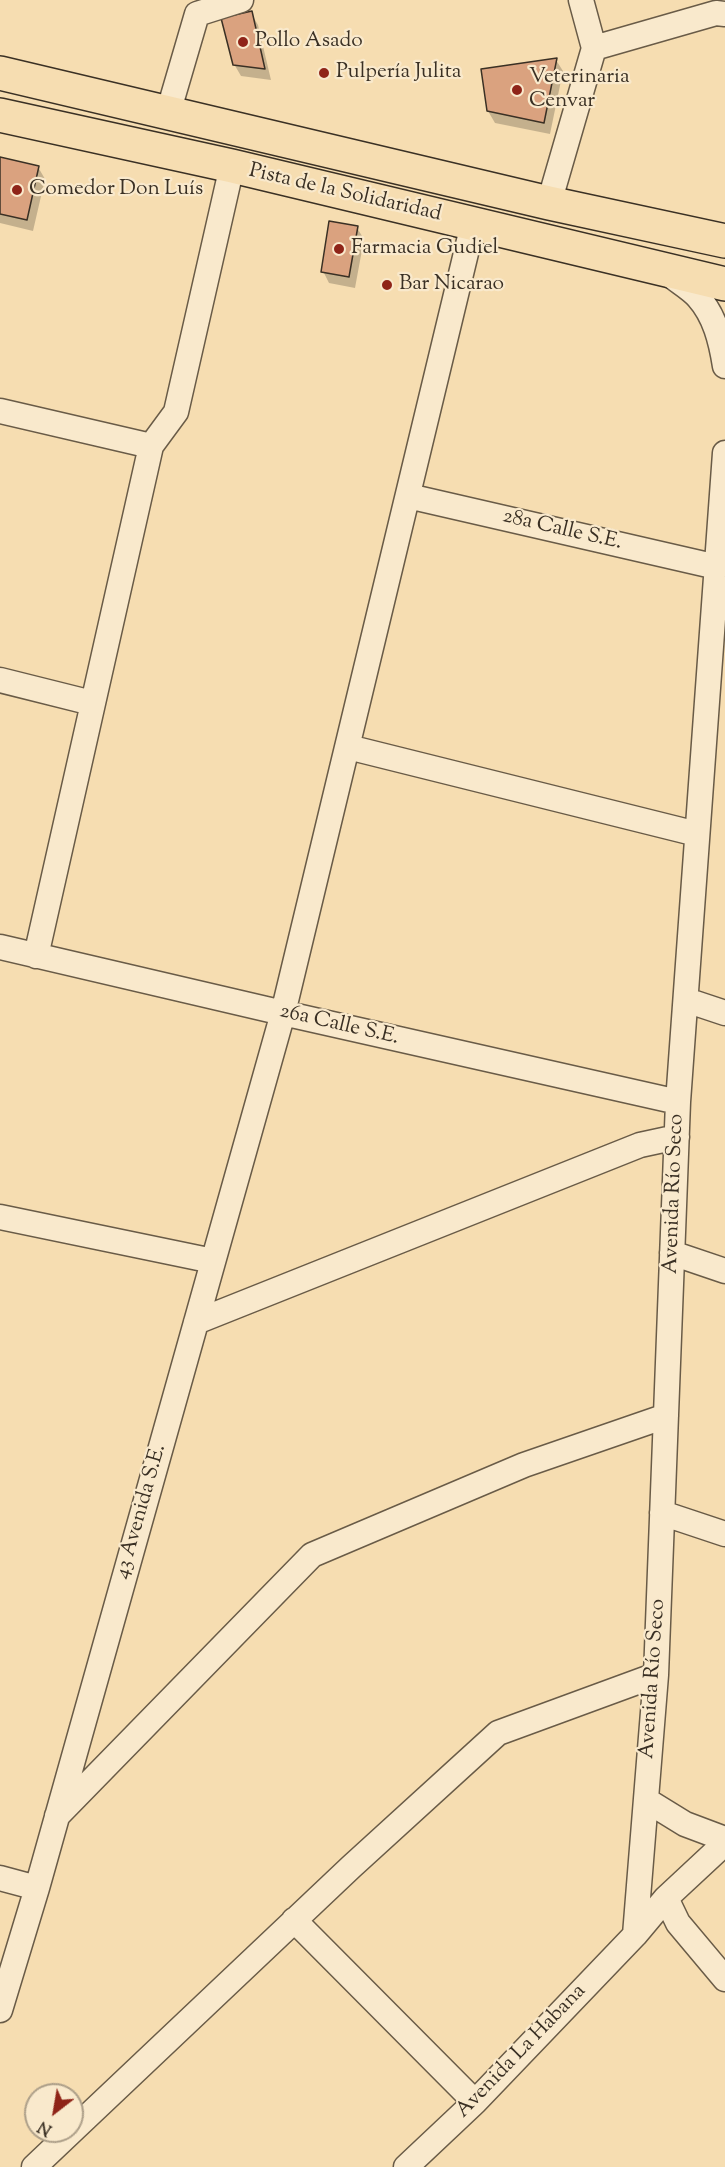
<!DOCTYPE html>
<meta charset="utf-8">
<style>
body{margin:0}
#map{position:relative;width:725px;height:2167px;overflow:hidden;background:#f6ddb1;font-family:"Sorts Mill Goudy",serif}
canvas{display:block}
.north{position:absolute;left:24px;top:2083px;width:60px;height:60px;box-sizing:border-box;background:#f9e9cc;border:2px solid #ad9f89;border-radius:50%;rotate:211deg;font-size:16px;font-weight:700;line-height:24px;text-align:center;color:#3a3024}
.north::after{content:'';display:block;margin:auto;width:21px;height:27px;background:#8f2418;clip-path:polygon(50% 0,100% 100%,50% 72%,0 100%)}
</style>
<div id="map">
<canvas width="725" height="2167"></canvas>
<div class="north">N</div>
</div>
<script>
const context = document.querySelector('canvas').getContext('2d');
context.lineJoin = 'round';
function paint(path, color) { context.fillStyle = color; context.fill(path, 'evenodd'); }
function strokePath(path, color, width, dash) { context.strokeStyle = color; context.lineWidth = width; context.lineCap = dash ? 'butt' : 'round'; context.setLineDash(dash || []); context.stroke(path); }
function drawText(font, color, halo, rows, align = 'center') {
  context.font = font + ' "Sorts Mill Goudy",serif'; context.lineWidth = 4.5; context.setLineDash([]); context.textBaseline = 'middle'; context.strokeStyle = halo; context.fillStyle = color; for (const [text, x, y, turn = 0] of rows) {
    context.save(); context.translate(x, y); context.rotate((+turn || 0) * Math.PI / 180); context.textAlign = isNaN(turn) ? turn : align; if (halo) context.strokeText(text, 0, 0); context.fillText(text, 0, 0); context.restore();
  }
}
paint(new Path2D(`
 M251,13L258,25L271,80L241,76L234,64Z
 M556,60L563,71L550,134L495,123L488,111Z
 M0,159L38,167L45,179L33,231L0,223Z
 M357,228L364,239L355,288L329,283L323,271Z`), '#0003');
const building = new Path2D(`
 M252,11L265,69L233,65L221,18Z
 M557,58L544,123L487,111L481,69Z
 M0,157L39,166L27,220L0,214Z
 M329,221L358,226L349,277L321,272Z`);
paint(building, '#daa27f');
strokePath(building, '#3a3024', 1.5);
const street = new Path2D(`
 M594,48L716,13L725,14
 M168,113L197,14L241,0
 M549,203L594,48L581,0
 M668,273C677,281 690,288 698,297C715,316 721,341 725,366
 M0,411L151,446
 M408,496L717,567
 M0,680L92,703
 M348,747L697,834
 M0,947L283,1013L678,1102
 M36,956L151,446L176,412L232,166
 M686,1000L725,1013
 M0,1217L213,1261
 M672,1253L725,1271
 M196,1322L640,1145L677,1137
 M662,1513L725,1534
 M646,1800L685,1824L725,1839
 M57,1816L312,1555L524,1465L666,1416
 M0,1878L37,1888
 M666,1898L678,1923L725,1979
 M294,1920L475,2102
 M635,1935L656,1675L678,1102L725,453
 M0,2010L37,1888L283,1013L473,224
 M72,2131L351,1867L498,1733L656,1675
 M34,2167L72,2131
 M406,2167L475,2102L635,1935L666,1898L725,1843`);
const primary = new Path2D(`
 M0,73L549,203L725,241
 M0,115L232,166L725,284`);
strokePath(street, '#695b47', 27);
strokePath(primary, '#3a3024', 36);
strokePath(street, '#f9e9cc', 24);
strokePath(primary, '#f6ddb1', 33);
for (const [x, y, r, color] of [
 [243,42,6,"#8f2418"],
 [324,73,6,"#8f2418"],
 [517,90,6,"#8f2418"],
 [17,190,6,"#8f2418"],
 [339,249,6,"#8f2418"],
 [387,285,6,"#8f2418"]
]) { const dot = new Path2D(); dot.arc(x, y, r, 0, 2 * Math.PI); context.fillStyle = color; context.fill(dot); strokePath(dot, '#f9e9cc', 2); }
drawText('21px', '#3a3024', '#f9e9cc', [
 ["Pollo Asado",255,42],
 ["Pulpería Julita",336,73],
 ["Veterinaria",529,78],
 ["Cenvar",529,102],
 ["Comedor Don Luís",29,190],
 ["Farmacia Gudiel",351,249],
 ["Bar Nicarao",399,285]
], 'left');
drawText('21px', '#3a3024', '#f9e9cc', [
 ["Pista de la Solidaridad",345,194,13],
 ["28a Calle S.E.",562,531,13],
 ["26a Calle S.E.",339,1026,13],
 ["Avenida Río Seco",675,1194,-88],
 ["43 Avenida S.E.",142,1512,-74],
 ["Avenida Río Seco",654,1679,-86],
 ["Avenida La Habana",522,2052,-46]
]);
</script>
